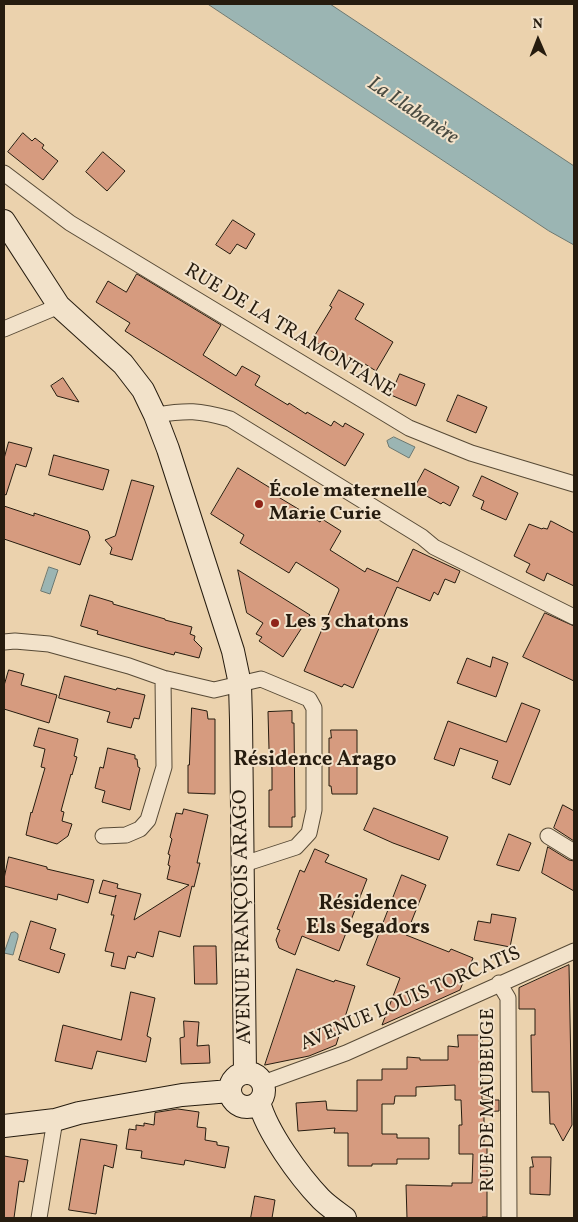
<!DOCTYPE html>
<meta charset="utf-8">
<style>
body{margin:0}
#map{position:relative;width:578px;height:1222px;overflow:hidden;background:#ebd2ad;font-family:Vollkorn,serif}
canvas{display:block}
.frame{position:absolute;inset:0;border:5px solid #261c0f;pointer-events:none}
.north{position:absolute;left:513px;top:15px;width:50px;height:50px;-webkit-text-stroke:4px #f2e2ca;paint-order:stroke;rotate:359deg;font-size:14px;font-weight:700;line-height:20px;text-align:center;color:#261c0f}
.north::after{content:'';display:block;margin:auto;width:18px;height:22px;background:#261c0f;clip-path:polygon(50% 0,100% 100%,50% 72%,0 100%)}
</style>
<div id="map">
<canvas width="578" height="1222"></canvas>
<div class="frame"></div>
<div class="north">N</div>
</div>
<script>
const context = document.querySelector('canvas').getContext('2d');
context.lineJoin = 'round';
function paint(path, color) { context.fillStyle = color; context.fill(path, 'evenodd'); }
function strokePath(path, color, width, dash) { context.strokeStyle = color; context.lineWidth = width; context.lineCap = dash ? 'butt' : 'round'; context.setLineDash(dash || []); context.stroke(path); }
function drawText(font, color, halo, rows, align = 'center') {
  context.font = font + ' Vollkorn,serif'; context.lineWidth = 4; context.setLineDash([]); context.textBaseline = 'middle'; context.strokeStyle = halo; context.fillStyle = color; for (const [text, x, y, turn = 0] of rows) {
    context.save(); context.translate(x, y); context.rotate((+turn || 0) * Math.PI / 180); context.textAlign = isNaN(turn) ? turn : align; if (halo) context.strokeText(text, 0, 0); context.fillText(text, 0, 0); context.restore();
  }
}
const water = new Path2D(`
 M208,4H330L574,166V245L549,231Z
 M394,437L415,447L409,458L389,447L387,441Z
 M49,567L58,570L50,594L41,591Z
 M15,932L18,934V937L13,955L4,953L11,933Z`);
paint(water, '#9bb5b3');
strokePath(water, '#6c7871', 1);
const building = new Path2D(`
 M23,133L32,141L35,138L44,145L42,148L58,161L43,180L8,152Z
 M103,152L125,171L107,191L86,172Z
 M233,220L255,234L246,249L237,244L230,254L216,245Z
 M137,274L221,325L203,355L236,376L242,366L260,376L255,385L288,405L289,403L306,414L307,412L331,426L334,421L343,427L345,423L364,434L345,466L125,331L130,323L96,302L108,281L126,292Z
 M339,290L364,304L355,319L393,342L376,371L365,364L362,369L312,340L332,307L330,306Z
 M400,374L425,384L416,406L391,395Z
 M63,378L79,402L57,396L51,386Z
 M458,395L487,407L476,433L447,421Z
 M9,442L32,448L26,467L16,464L6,495L4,494V459Z
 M54,455L109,470L103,490L49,475Z
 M238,468L272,489L270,492L320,522L322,519L341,531L330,550L365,572L367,568L398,582L413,549L460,571L455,583L445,579L438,595L434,592L430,601L397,587L353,688L344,684L342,687L304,671L339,590L338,588L296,562L289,573L240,543L244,535L211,514Z
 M425,469L459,487L450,506L443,502L441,504L414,489Z
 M482,476L518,493L506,520L481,509L484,501L473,496Z
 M132,480L154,486L132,560L110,554L112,548L105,540L115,536Z
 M4,506L34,516V513L88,531L90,537L80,565L4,539Z
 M551,521L574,533V586L547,573L544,581L526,572L530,564L514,556L529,524L542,529L543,528L547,529Z
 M238,570L310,615L283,657L259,641L262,637L256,634L263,623L247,613Z
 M90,595L113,602V604L165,619V620L192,627L190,634L195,636L194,640L202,648L199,658L175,652L174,655L140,646L97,634L98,631L81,626Z
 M545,613L574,626V681L523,657Z
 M493,657L508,663L496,697L457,683L467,658L490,667Z
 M9,670L24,674L21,685L57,695L49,723L4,709V686Z
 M65,676L116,690L117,688L145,695L139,719L134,718L131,728L107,722L110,712L59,698Z
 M522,703L540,710L510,785L492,778L498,761L460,748L454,766L434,759L448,721L506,742Z
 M192,708L207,711L208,719H215V794L188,793V765H189Z
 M292,711V723H294L295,817H292V827H269V790H272V770L271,749H269L268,712Z
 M39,728L78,739L74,756L77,757L72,775L71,774L61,811L64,812L62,821L72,824L68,836L57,844L26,835L31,812L32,813L45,768L41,767L45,749L34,746Z
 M331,730H357V794H332L331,786H329V738H331Z
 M108,748L135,755V759H137L138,767L140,768L130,810L102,802L105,791L95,788L100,767L103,768Z
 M563,805L574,811V841L554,828Z
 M374,808L448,837L439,860L393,843L364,830Z
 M184,809L208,815L197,863H200L194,887L192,886L180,937L159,931L153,957L137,952L135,958L128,956L125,969L111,966L114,953L105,951L114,915H111L116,895L115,897L99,893L103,880L118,884L117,888L141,894L134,920L189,885L167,879L170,866L168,865L170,855L168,854L172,839L170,837L176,813L182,814Z
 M509,834L531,843L519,871L497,865Z
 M548,847L569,860L574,861V891L542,873Z
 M315,849L329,855L325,862L367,879L339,951L302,936L295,955L279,948L276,940L280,930L277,929L300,870L304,872Z
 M9,857L47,867V869L94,880L88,903L58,894L57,900L4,886V879Z
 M402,875L426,885L406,935L449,952L451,949L473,958L460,990L382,1025L400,978L367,965Z
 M492,914L516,918L510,947L474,940L478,921L490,923Z
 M31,921L56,929L50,949L65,954L59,973L19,960Z
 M194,946H216L217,984H195Z
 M569,965L572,1125L563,1141L554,1124H550L549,1092H532L531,1035H535V1009H519V988Z
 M297,969L334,982L335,980L355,986L336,1045L309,1056L265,1065Z
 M131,992L155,998L147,1036L151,1038L146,1062L97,1051L92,1069L55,1061L63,1025L121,1040Z
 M184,1021L199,1022L197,1046L209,1045L210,1063L181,1064L180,1038L184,1037Z
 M458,1035H482V1100H499V1111L484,1112V1147L487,1146V1217H482V1218H407L406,1185L452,1186V1183H472L473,1154H459V1125H462L461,1100H455V1085L416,1087V1096H395L394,1104H382V1134H397V1138H429V1159H397V1164H372V1166H348V1133H334L335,1128L298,1131L296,1103L326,1101L327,1110L357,1111V1080H382V1069H407V1057L420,1058V1060H448V1046L458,1047Z
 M178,1109L199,1112L197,1127L206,1128L205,1140L217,1142V1145L229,1147L225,1168L185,1160L184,1165L141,1158L142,1151L126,1149L129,1129L136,1130V1125L144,1126V1123L154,1125L155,1113Z
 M81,1139L117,1145L113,1168L104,1165L96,1214L69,1210Z
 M4,1156L28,1160L24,1182L19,1181L14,1218H4Z
 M532,1157H551L550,1195L530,1194V1167H533Z
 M255,1196L275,1200L272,1218H251Z`);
paint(building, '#d69b7f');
strokePath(building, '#261c0f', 1);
const street = new Path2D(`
 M4,173L70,223L409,428L471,453L574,484
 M4,329L59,306
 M155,415C188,410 198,410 230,419L422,537L434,547L574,617
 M4,642L15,641L49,644L129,666L163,678L214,690L261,679L309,699L314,708V810L309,833L296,847L244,864
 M103,836L126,835L140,829L148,820L164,767L163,678
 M548,836L574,852
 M499,983L508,998L509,1218
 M263,1083L346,1053L574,951
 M39,1218L55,1120`);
const secondary = new Path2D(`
 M4,221L59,306L123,364L143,390L155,415L168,449L233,651L240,684L241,720L245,1073
 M230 1090a17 17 0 1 1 34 0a17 17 0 1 1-34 0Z
 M259,1102C267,1132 299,1176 321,1199C328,1206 337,1212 345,1218
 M4,1126L55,1120L79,1113L182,1095L230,1091`);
strokePath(street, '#574a36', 17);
strokePath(secondary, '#261c0f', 24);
strokePath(street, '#f2e2ca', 15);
strokePath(secondary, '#f2e2ca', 22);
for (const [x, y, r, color] of [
 [259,504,5,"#8f2418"],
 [275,623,5,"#8f2418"]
]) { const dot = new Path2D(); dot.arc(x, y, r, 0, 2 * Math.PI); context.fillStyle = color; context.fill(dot); strokePath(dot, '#f2e2ca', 2); }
drawText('20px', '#261c0f', '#f2e2ca', [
 ["RUE DE LA TRAMONTANE",289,332,31],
 ["AVENUE FRANÇOIS ARAGO",244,917,-91],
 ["AVENUE LOUIS TORCATIS",411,1000,-23],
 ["RUE DE MAUBEUGE",489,1100,-90]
]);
drawText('bold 20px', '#261c0f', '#f2e2ca', [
 ["École maternelle",269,492],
 ["Marie Curie",269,515],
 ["Les 3 chatons",285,623]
], 'left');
drawText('italic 21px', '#494a40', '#f2e2ca', [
 ["La Llabanère",412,112,34]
]);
drawText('bold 21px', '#261c0f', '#f2e2ca', [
 ["Résidence Arago",315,761],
 ["Résidence",368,905],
 ["Els Segadors",368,929]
]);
</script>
